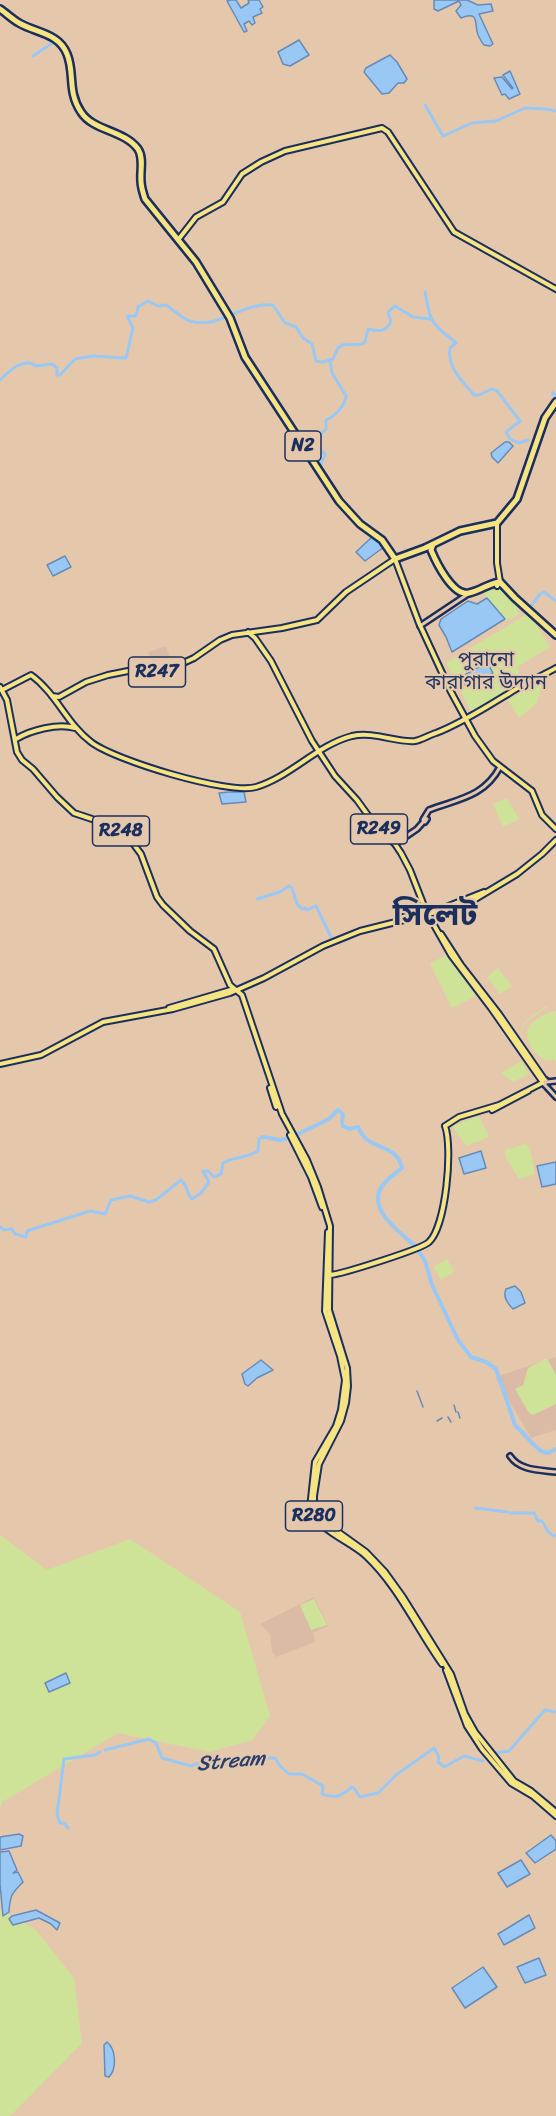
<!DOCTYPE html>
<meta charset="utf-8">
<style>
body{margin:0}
canvas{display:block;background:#e5c8ac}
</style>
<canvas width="556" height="2116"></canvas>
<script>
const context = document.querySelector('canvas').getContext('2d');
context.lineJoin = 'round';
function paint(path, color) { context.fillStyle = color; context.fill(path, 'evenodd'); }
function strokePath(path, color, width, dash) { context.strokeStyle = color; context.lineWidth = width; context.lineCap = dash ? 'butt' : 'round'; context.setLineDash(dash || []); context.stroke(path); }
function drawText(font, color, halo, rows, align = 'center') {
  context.font = font + ' Sriracha,"Noto Sans Bengali",sans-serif'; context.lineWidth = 4.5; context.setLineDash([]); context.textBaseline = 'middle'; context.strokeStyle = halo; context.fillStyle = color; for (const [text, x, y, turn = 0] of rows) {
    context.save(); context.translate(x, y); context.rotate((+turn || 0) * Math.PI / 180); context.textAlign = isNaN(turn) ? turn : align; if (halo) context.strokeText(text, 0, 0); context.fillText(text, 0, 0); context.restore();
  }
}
paint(new Path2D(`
 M166,646L172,664L154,669L148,652Z
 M556,1357V1430L531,1438L495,1377Z
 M314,1597L328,1626L313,1633L315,1642L276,1657L272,1652L270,1634L260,1624Z`), '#dbbba6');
paint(new Path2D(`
 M499,587L518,605L517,612L519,615L506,621C498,615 485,602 484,591Z
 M529,613L550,647L517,667L523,683L472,713L446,663Z
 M543,680L537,703L519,718L508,700Z
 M507,798L519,819L503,827L493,804Z
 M446,955L476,996L452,1008L430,964Z
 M498,968L512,986L500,994L487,977Z
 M547,1006L548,1008H556H548L547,1007C527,1021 514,1025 527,1051C532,1059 536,1065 544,1067L545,1065L556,1063L554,1059C538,1065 523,1039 528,1029C532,1020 548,1012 556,1011V1063L545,1065L544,1068C535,1065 532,1060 527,1051C513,1026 526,1019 547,1006Z
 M521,1061L529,1074L513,1082L501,1073Z
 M479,1116L489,1137L466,1146L452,1126Z
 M526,1144L530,1149L535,1174L519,1179L506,1157L505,1150Z
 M447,1259L454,1272L441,1280L434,1267Z
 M547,1358L556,1375V1404L533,1415L529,1413L515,1389L523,1385L528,1368Z
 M0,1535L47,1570L130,1539L240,1612L270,1716L252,1740L210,1752L118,1733L2,1802L0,1812Z
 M314,1599L327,1625L311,1630L300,1605Z
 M0,1910L35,1929L74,1978L82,2043L10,2116H0Z`), '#cee398');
const water = new Path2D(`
 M230,0H236L241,8L249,3L248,0H259L263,7L260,9L262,13L253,17L255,23L252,25L249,21L244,24L247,31L244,32L227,1Z
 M434,0H467L478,5L491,4L493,11L479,14L493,44L490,46L484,45C483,44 479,37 478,35C474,24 480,10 461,18L456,11L461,5L459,1L438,11L434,9Z
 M299,40L309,55L290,66L283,64L278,52Z
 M390,55L397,62L407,79L404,83H398L389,93L382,94L364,72L366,68Z
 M510,71L520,94L509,99L505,94L502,95L494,78L502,77L512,89L513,88L503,75Z
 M505,442H509L513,446L498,463L492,457L491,453Z
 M373,536L384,547L365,561L356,552Z
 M65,556L71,567L53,576L47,565Z
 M487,598L505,619L452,652L446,637L439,625L441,619L468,601L477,604Z
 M487,662L493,673L469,687H466L461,677Z
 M229,792H244L246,802L222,804L219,793Z
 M481,1151L486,1168L464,1174L459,1158Z
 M556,1162V1184L542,1187L537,1166Z
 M515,1286L521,1292L525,1303L513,1309C508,1304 502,1297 506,1289Z
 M261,1360L273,1370L257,1378L248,1386L245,1384L242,1374Z
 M66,1673L70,1683L49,1692L45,1683Z
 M19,1834L23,1836L21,1846L0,1850V1837Z
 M551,1835L556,1841V1849L535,1863L526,1853Z
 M9,1851L17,1870L13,1873L18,1872L23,1882C11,1894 10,1896 9,1912L3,1916L0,1884V1852Z
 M521,1860L530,1874L507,1887L498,1873Z
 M36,1910L60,1923L57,1930L51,1924L39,1918L13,1925L9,1919L12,1916Z
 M529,1915L535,1928L504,1945L498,1934Z
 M539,1958L546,1975L525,1983L517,1967Z
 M483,1967L497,1987L465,2008L452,1988Z
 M107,2042C116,2049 117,2069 109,2077L105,2076L104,2045Z`);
paint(water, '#99c8f4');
strokePath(water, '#678bb8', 1.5);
strokePath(new Path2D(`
 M417,1391L423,1407
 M454,1405L456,1412
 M458,1412L460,1418
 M448,1417L451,1422
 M437,1421L442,1418`), '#678bb8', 1.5);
strokePath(new Path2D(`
 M33,56L54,42
 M425,105L443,136L472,123L496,121L525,108L546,109L556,111
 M425,292C431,325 431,322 456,343L450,348C447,367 462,381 474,395H479L492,389L497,391L520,421L506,432L510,439L519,443L528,440
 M0,380C9,371 24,357 36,366L52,364L57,368V375H60L75,359L93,356L126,358L133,328L127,316H136L138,307L148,301L158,306L166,305C174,310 182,319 190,321C219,330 244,301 273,305L285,323L296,327L303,338L312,344L316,361L323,362L333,359L338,348L342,345L362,344L365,342L368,329C378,331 385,333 391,322L388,312L395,306L413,317L430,319
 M320,466L325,455L324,452L318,454C317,445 318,435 326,429V420C335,416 345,406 346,396L332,373L330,360
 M531,606L540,594L544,592L556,601
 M257,899L280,892L289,886L292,888L297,904L302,909L305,908L307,910L316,906L331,937
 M0,1227L4,1230L12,1229L15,1234L26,1237L27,1231L90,1211L105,1214L111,1200L130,1196L149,1202L156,1200L181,1180C188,1185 186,1194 192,1199L201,1193L209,1182L203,1171H208L214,1177L221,1174L223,1163C235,1156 245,1159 258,1151L259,1139L262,1137
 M476,1508L508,1512
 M511,1513H534L538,1521H542C546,1527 548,1536 556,1536
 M105,1750L149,1739L156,1743L162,1758L191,1766L200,1763L230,1765L240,1758L252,1763L264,1758H275L280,1766L289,1774H302L323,1786L322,1794C335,1799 341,1796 352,1787L354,1788L360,1797L378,1793L396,1775L434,1748L439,1757L438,1762L444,1767L464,1756L483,1761
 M494,1753L509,1751L545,1710L556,1712
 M68,1828L64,1823H60L57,1814L64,1759L95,1755L100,1752`), '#99c8f4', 3);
strokePath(new Path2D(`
 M553,393L556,396
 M343,1126L349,1129L358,1127C360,1131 363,1136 366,1139C381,1150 397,1147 402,1168C395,1174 382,1182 379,1192C372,1213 401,1233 414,1245
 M262,1137C269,1137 274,1140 281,1140C288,1139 319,1124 327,1120C332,1118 333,1113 338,1110L343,1114L342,1123
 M418,1250L425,1261L432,1285L458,1340L471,1357L486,1362L496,1369L515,1425L534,1445L541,1451L548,1453L556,1449`), '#99c8f4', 4);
const minor = new Path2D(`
 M420,626L468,594
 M424,818L429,810C458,799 484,797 500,767
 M424,818L427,819L425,822L423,820Z
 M395,844L417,829L424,821
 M543,1079L546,1080L545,1084L542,1083Z
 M547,1082L556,1081
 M544,1084L556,1097
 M510,1456C520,1471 540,1470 556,1472`);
const major = new Path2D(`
 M178,240L196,217L223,202L242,174L261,162L285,151L382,128L388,132L454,232L556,289
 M497,523V563L500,582L497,586
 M248,632L255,638L271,661L312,741L335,776L357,800L378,829L395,844L401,853L410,870L426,911L451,955L491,1008L542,1081
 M0,687L7,700L17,752L22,760L33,769L57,797L74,813L104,823L126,834L141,854L157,897L163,905L190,931L214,949L230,985L242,995L282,1114L307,1160L318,1187L330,1226L329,1310L347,1368L348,1386L346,1403L341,1421L319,1464L314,1496V1510L320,1519L366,1552L385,1572L403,1597L451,1674L465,1714L475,1732L514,1781L531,1791L556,1812
 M2,690L31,675C56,693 67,724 91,742C114,760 228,795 256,787C290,777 317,745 352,736C374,731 397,743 415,741C422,740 429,735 436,733C462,723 484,708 508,694C523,684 540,677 556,668
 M52,696L59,697L86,682L108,675L133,670L157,672L168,670L194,658L220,640L232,635L282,628L317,620L346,592L395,559L419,623L450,690L475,736L493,761L532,791L542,815L556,829
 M16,739C31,730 58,723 75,728
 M403,917L446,907L484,892
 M441,934L461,965L499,1014L544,1079
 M169,1008L234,989
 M0,1064L41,1055L103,1022L173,1009L230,993L264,978L323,946L360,931L448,909L472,901L517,874L542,854L556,840
 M270,1088L276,1107
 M492,1110L528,1091
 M445,1126L459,1117L499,1105L542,1083
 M290,1135L311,1177L322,1207
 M328,1232L325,1311L340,1356L345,1380L341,1410L336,1426L315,1462L310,1508C318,1531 350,1541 366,1556C398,1586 417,1629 442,1664
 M330,1275C342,1274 422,1249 429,1242C446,1226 453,1148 445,1126
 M446,1670L467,1726L482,1749L511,1783L533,1796L556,1816`);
const highway = new Path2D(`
 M0,9C6,13 12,19 19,23C36,33 59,33 67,54C75,73 67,91 81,112C93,131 124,130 138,149C144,158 140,171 141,181C141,187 143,193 145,199L196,262L230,318L245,357L339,501L360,524L382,540L395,559L425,548L460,531L497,523L517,499L545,418L556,402
 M433,544L431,550C436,562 453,597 469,593C480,591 489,583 500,582
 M500,582L515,598L556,635`);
strokePath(minor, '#1b2f5e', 8);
strokePath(major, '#1b2f5e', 8);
strokePath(highway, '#1b2f5e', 10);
strokePath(minor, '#e5c8ac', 3);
strokePath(major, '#f6e381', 4);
strokePath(highway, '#f6e381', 5);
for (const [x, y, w] of [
 [303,446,36],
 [157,672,57],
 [379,829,57],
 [121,831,57],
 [314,1516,57]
]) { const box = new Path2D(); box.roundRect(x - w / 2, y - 15, w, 30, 4.5); context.fillStyle = '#e5c8ac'; context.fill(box); strokePath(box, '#1b2f5e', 1.5); }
drawText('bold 18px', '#1b2f5e', null, [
 ["N2",303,446],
 ["R247",157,672],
 ["R249",379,829],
 ["R248",121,831],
 ["R280",314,1516]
]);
drawText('20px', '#243861', '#e5c8ac', [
 ["পুরানো",486,661],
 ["কারাগার উদ্যান",486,684]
]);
drawText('italic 21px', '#283e6d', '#e5c8ac', [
 ["Stream",231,1762,-5]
]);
drawText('bold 32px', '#1b2f5e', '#e5c8ac', [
 ["সিলেট",435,917]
]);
</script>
